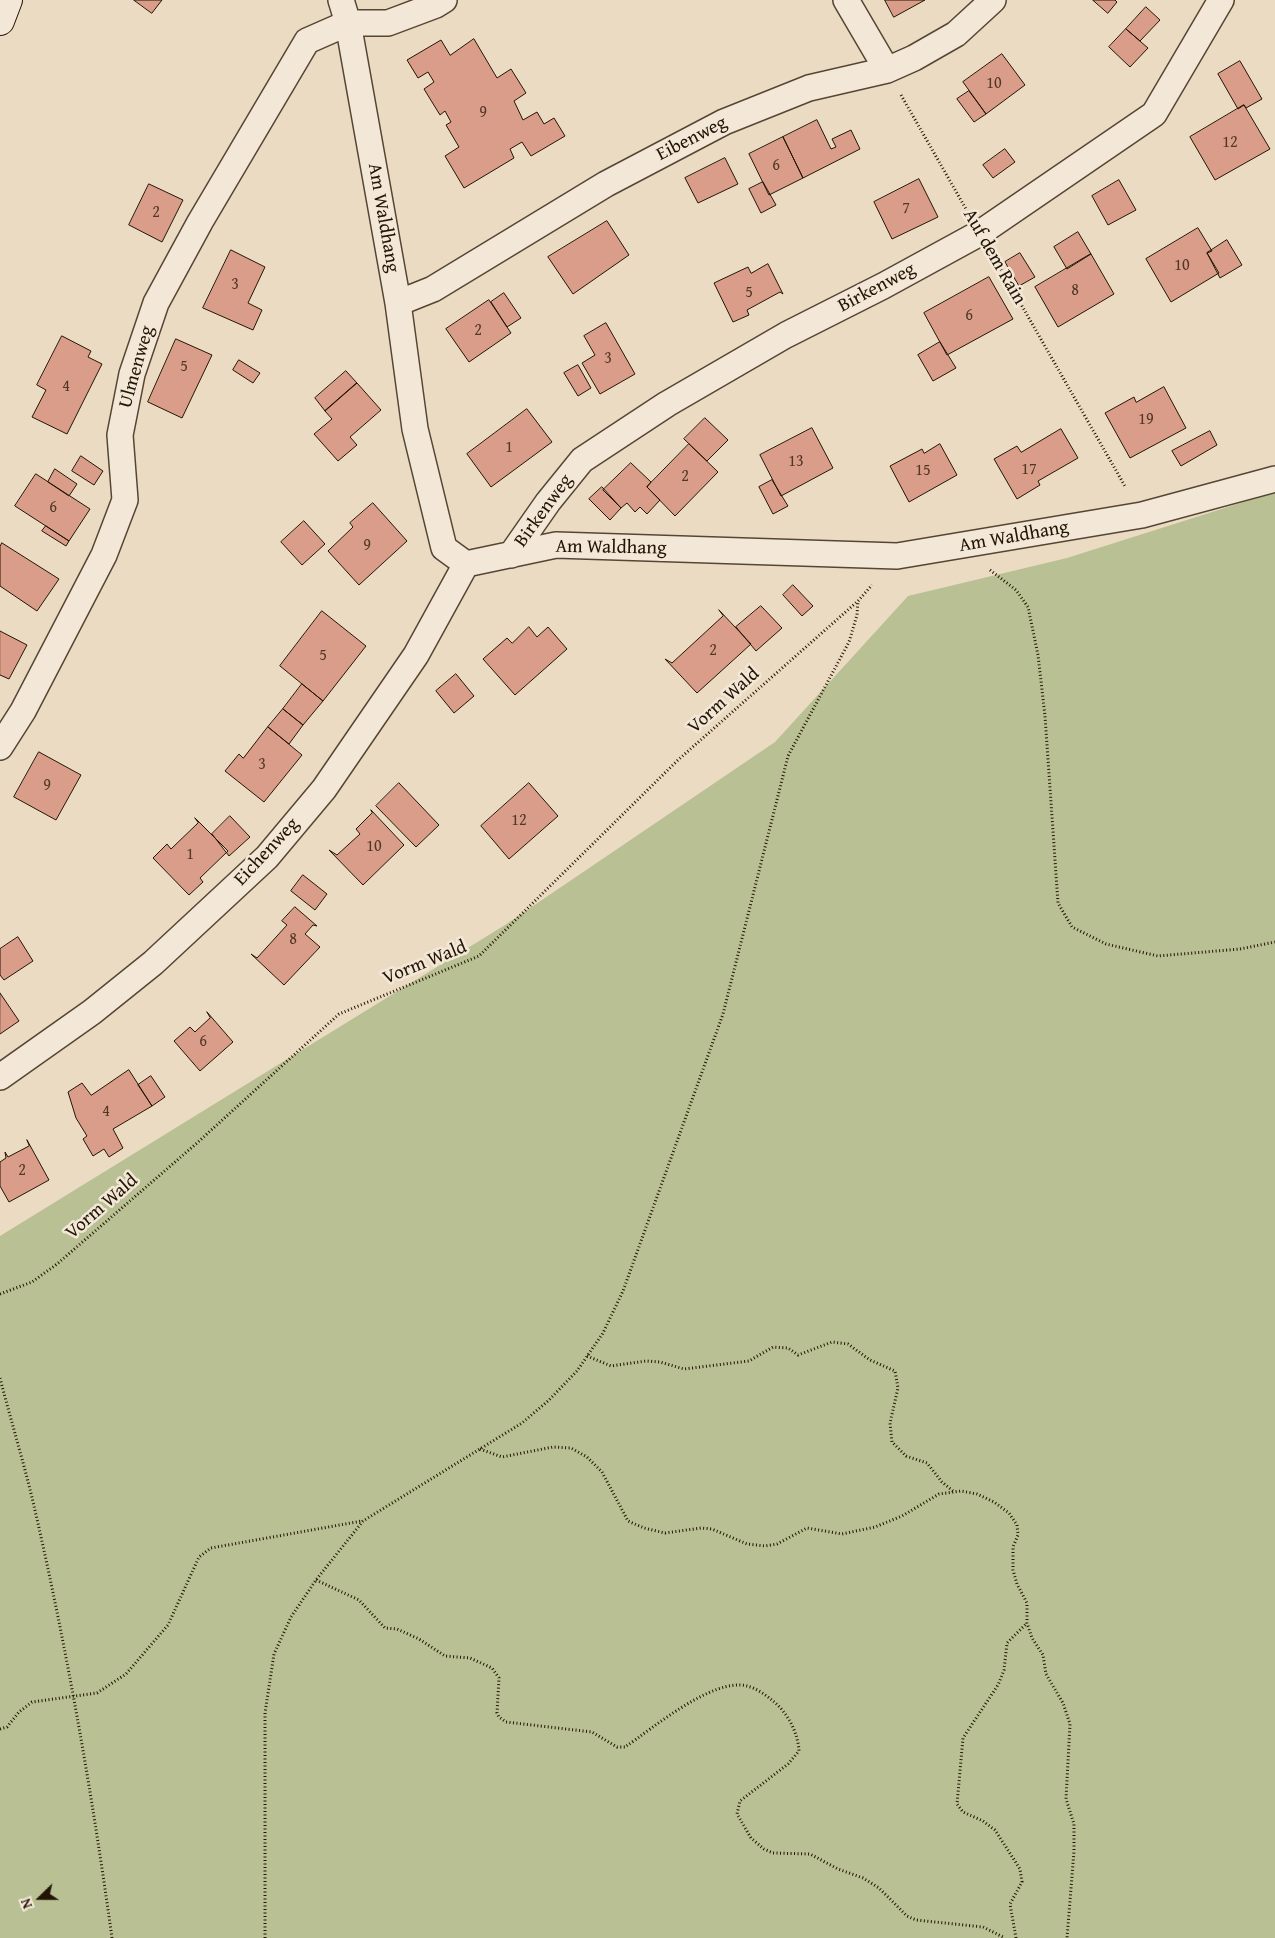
<!DOCTYPE html>
<style>
body{margin:0}
#map{position:relative;width:1275px;height:1938px;overflow:hidden;background:#ecdbc3;font-family:"Gentium Book Plus",serif}
canvas{display:block}
.north{position:absolute;left:15px;top:1873px;width:50px;height:50px;-webkit-text-stroke:4px #f3e8d8;paint-order:stroke;rotate:248deg;font-size:14px;font-weight:700;line-height:20px;text-align:center;color:#231504}
.north::after{content:'';display:block;margin:auto;width:18px;height:22px;background:#231504;clip-path:polygon(50% 0,100% 100%,50% 72%,0 100%)}
</style>
<div id="map">
<canvas width="1275" height="1938"></canvas>
<div class="north">N</div>
</div>
<script>
const context = document.querySelector('canvas').getContext('2d');
context.lineJoin = 'round';
function paint(path, color) { context.fillStyle = color; context.fill(path, 'evenodd'); }
function strokePath(path, color, width, dash) { context.strokeStyle = color; context.lineWidth = width; context.lineCap = dash ? 'butt' : 'round'; context.setLineDash(dash || []); context.stroke(path); }
function drawText(font, color, halo, rows, align = 'center') {
  context.font = font + ' "Gentium Book Plus",serif'; context.lineWidth = 5; context.setLineDash([]); context.textBaseline = 'middle'; context.strokeStyle = halo; context.fillStyle = color; for (const [text, x, y, turn = 0] of rows) {
    context.save(); context.translate(x, y); context.rotate((+turn || 0) * Math.PI / 180); context.textAlign = isNaN(turn) ? turn : align; if (halo) context.strokeText(text, 0, 0); context.fillText(text, 0, 0); context.restore();
  }
}
paint(new Path2D(`
 M1275,492V1938H0V1236L505,925L775,742L908,596L1067,558Z`), '#b9c093');
const building = new Path2D(`
 M134,0H162L152,13Z
 M885,0H925L894,17Z
 M1093,0H1115L1117,2L1108,13Z
 M1146,7L1160,20L1140,41L1126,29Z
 M1126,29L1148,48L1130,67L1109,47Z
 M474,39L497,78L511,69L526,93L514,101L523,120L537,112L544,124L554,118L565,136L531,156L522,142L510,149L514,158L464,188L445,156L459,147L446,125L451,122L445,111L440,115L424,89L434,82L428,72L418,78L407,60L441,40L450,55Z
 M1002,54L1025,85L986,114L963,82Z
 M1240,61L1262,99L1246,108L1244,105L1238,109L1218,74Z
 M969,91L986,114L974,122L957,99Z
 M1244,105L1270,149L1215,180L1190,137Z
 M817,120L831,149L836,147L832,139L851,130L860,149L803,178L783,137Z
 M783,137L803,178L769,195L749,154Z
 M1005,149L1015,162L993,178L983,165Z
 M725,158L738,184L698,203L685,178Z
 M919,179L938,217L892,239L874,202Z
 M1119,180L1136,210L1108,225L1092,196Z
 M763,182L776,205L761,213L749,189Z
 M149,184L183,200L162,242L129,225Z
 M607,221L629,255L573,294L548,257Z
 M1198,228L1212,251L1207,253L1219,273L1171,302L1146,259Z
 M1078,232L1091,254L1067,269L1054,247Z
 M1227,240L1242,265L1220,278L1207,253Z
 M231,250L265,267L248,303L262,310L253,330L203,308Z
 M1020,253L1035,277L1019,286L1005,262Z
 M1091,254L1114,294L1058,327L1035,287Z
 M768,264L783,294L780,292L747,310L749,315L733,322L714,283L748,267L751,273Z
 M989,277L1013,319L947,355L924,313Z
 M504,293L521,318L507,327L491,302Z
 M489,300L511,333L469,362L446,329Z
 M606,323L635,374L600,394L582,363L595,355L584,336Z
 M62,336L91,351L88,357L102,364L67,434L32,417L46,390L37,385Z
 M176,339L212,355L182,418L148,402Z
 M940,342L956,368L933,381L918,355Z
 M239,360L260,373L253,383L233,370Z
 M578,365L591,388L578,396L564,373Z
 M346,371L357,383L325,411L315,398Z
 M357,383L381,410L350,437L357,445L338,461L314,434L332,419L325,411Z
 M1164,387L1186,428L1130,458L1105,413L1134,397L1136,402Z
 M527,409L552,442L491,487L467,454Z
 M705,418L728,440L707,461L684,439Z
 M812,428L833,468L781,496L760,455Z
 M1061,429L1078,458L1038,481L1040,485L1017,499L994,459L1017,446L1021,452Z
 M1210,431L1217,445L1181,466L1172,451Z
 M689,444L718,472L675,516L647,487Z
 M940,444L957,475L909,502L890,466L922,449L924,453Z
 M81,456L103,471L94,485L72,471Z
 M631,463L651,482L647,487L660,500L647,514L640,507L635,512L627,503L621,508L603,490Z
 M55,469L77,484L69,496L48,482Z
 M36,474L90,509L69,541L15,506Z
 M772,480L788,506L773,514L759,487Z
 M602,487L621,508L610,520L589,499Z
 M373,503L407,541L359,585L328,551L353,527L350,523Z
 M304,521L325,544L302,565L281,542Z
 M46,526L69,541L66,546L42,531Z
 M2,543L59,579L37,611L0,586V547Z
 M793,585L813,606L802,616L783,595Z
 M761,606L782,628L756,651L736,627Z
 M719,610L751,644L697,693L665,659L672,663L723,616Z
 M322,611L366,646L323,701L280,666Z
 M529,627L537,637L548,627L567,649L515,695L483,659L507,638L512,643Z
 M0,631L27,645L9,679L0,675Z
 M456,674L474,696L454,713L436,691Z
 M302,684L323,701L303,725L283,709Z
 M283,709L303,725L289,744L268,727Z
 M268,727L302,755L264,802L225,771L239,754L243,758Z
 M39,752L81,775L56,820L14,797Z
 M399,783L439,825L416,847L376,806Z
 M529,783L558,816L509,859L481,826Z
 M371,810L404,845L363,885L329,850L337,855L360,834L356,829L372,813Z
 M230,816L250,837L229,856L212,834Z
 M195,818L228,851L200,878L203,882L189,895L153,858L167,844L171,849L198,823Z
 M303,875L327,894L315,910L291,891Z
 M295,907L317,926L313,925L305,934L320,947L284,985L251,954L257,958L287,925L282,921Z
 M18,937L33,961L4,980L0,975V949Z
 M0,993L19,1021L0,1034Z
 M207,1012L233,1042L200,1071L174,1041L190,1027L195,1032L196,1031L210,1018Z
 M129,1070L152,1106L113,1129L123,1148L109,1157L104,1149L93,1156L83,1139L87,1136L76,1118L68,1092L82,1083L91,1095Z
 M151,1076L165,1097L152,1106L138,1085Z
 M27,1140L49,1180L9,1202L0,1186V1162L6,1158L5,1152L8,1157L29,1146Z`);
paint(building, '#da9d89');
strokePath(building, '#231504', 1);
const minor = new Path2D(`
 M341,0L348,23L398,303L415,429L444,548L466,564L556,545L897,556L1142,515L1275,479
 M846,0L887,70
 M398,303L433,289L606,184L724,122L809,88L887,70L914,58L956,34L993,0
 M511,555L548,502L582,460L667,404L786,335L883,286L980,233L1154,114L1221,0
 M0,747L23,711L104,555L125,500L120,435L132,374L156,303L200,222L307,41L348,23H388L436,5L444,0
 M0,1077L92,1012L153,963L267,857L324,789L416,655L466,564`);
const secondary = new Path2D(`
 M0,21L8,0`);
strokePath(minor, '#554634', 28);
strokePath(secondary, '#231504', 30);
strokePath(new Path2D(`
 M901,95L966,209
 M994,257L1126,488
 M990,570L1016,590L1028,607L1038,655L1045,716L1058,903L1072,927L1106,944L1158,956L1240,949L1275,942
 M0,1294L32,1282L57,1264L197,1143L339,1014L479,956L678,760L858,601L872,585
 M587,1356L611,1366L646,1361L660,1362L684,1369L749,1361L773,1347L788,1348L798,1355L832,1342L848,1344L870,1360L895,1371L898,1388L890,1423L892,1442L906,1456L927,1463L942,1482L953,1491
 M0,1378C11,1421 24,1463 34,1506C67,1649 92,1793 112,1938
 M480,1449L502,1457L553,1447L571,1448L587,1457L602,1472L628,1521L644,1528L665,1533L701,1528L712,1529L747,1544L765,1546L777,1544L807,1528L842,1534L875,1527L902,1516L939,1494L961,1491L977,1494L994,1502L1009,1513L1017,1525L1018,1535L1013,1547V1570L1017,1584L1027,1603V1623L1032,1638L1043,1655L1046,1674L1063,1703L1070,1724L1066,1799L1074,1824V1851L1067,1938
 M316,1580L359,1600L385,1628L397,1629L419,1639L445,1656L470,1658L492,1668L499,1678L497,1713L499,1717L506,1722L592,1732L617,1747H625C652,1729 713,1677 747,1686C756,1688 766,1695 773,1701C788,1713 798,1733 799,1751L788,1764L740,1801L737,1814L751,1838L764,1849L773,1853L810,1854L838,1869L863,1878L879,1888L907,1916L916,1920L983,1927L1005,1938
 M0,1729L7,1727L19,1712L32,1702L97,1693L126,1674L168,1625L199,1557L211,1548L362,1521
 M265,1938V1713L274,1654L291,1617L316,1580L363,1521L522,1423L548,1401L577,1371L603,1333L623,1291L723,1014L788,756L849,642L857,615L858,601
 M1016,1938L1010,1904L1022,1882L1020,1869L995,1830L983,1821L963,1812L957,1804L963,1738L998,1685L1004,1670L1007,1643L1027,1623`), '#231504', 3, [1, 2.5]);
strokePath(minor, '#f3e8d8', 25);
strokePath(secondary, '#f3e8d8', 28);
drawText('16px', '#513725', null, [
 ["10",994,84],
 ["9",483,113],
 ["12",1230,143],
 ["6",776,166],
 ["7",906,209],
 ["2",156,213],
 ["10",1182,266],
 ["3",235,285],
 ["8",1075,291],
 ["5",749,293],
 ["6",969,316],
 ["2",478,331],
 ["3",608,359],
 ["5",184,367],
 ["4",66,387],
 ["19",1146,420],
 ["1",509,448],
 ["13",796,462],
 ["17",1029,470],
 ["15",923,471],
 ["2",685,477],
 ["6",53,508],
 ["9",367,546],
 ["2",713,651],
 ["5",323,656],
 ["3",262,765],
 ["9",47,786],
 ["12",519,821],
 ["10",374,847],
 ["1",190,855],
 ["8",293,940],
 ["6",203,1042],
 ["4",106,1112],
 ["2",22,1171]
]);
drawText('19px', '#231504', '#f3e8d8', [
 ["Eibenweg",692,139,-27],
 ["Am Waldhang",383,218,80],
 ["Auf dem Rain",994,257,60],
 ["Birkenweg",877,288,-28],
 ["Ulmenweg",137,367,-74],
 ["Birkenweg",544,511,-54],
 ["Am Waldhang",1014,537,-10],
 ["Am Waldhang",611,548,1],
 ["Vorm Wald",724,701,-42],
 ["Eichenweg",267,852,-47],
 ["Vorm Wald",425,963,-22],
 ["Vorm Wald",102,1207,-41]
]);
</script>
